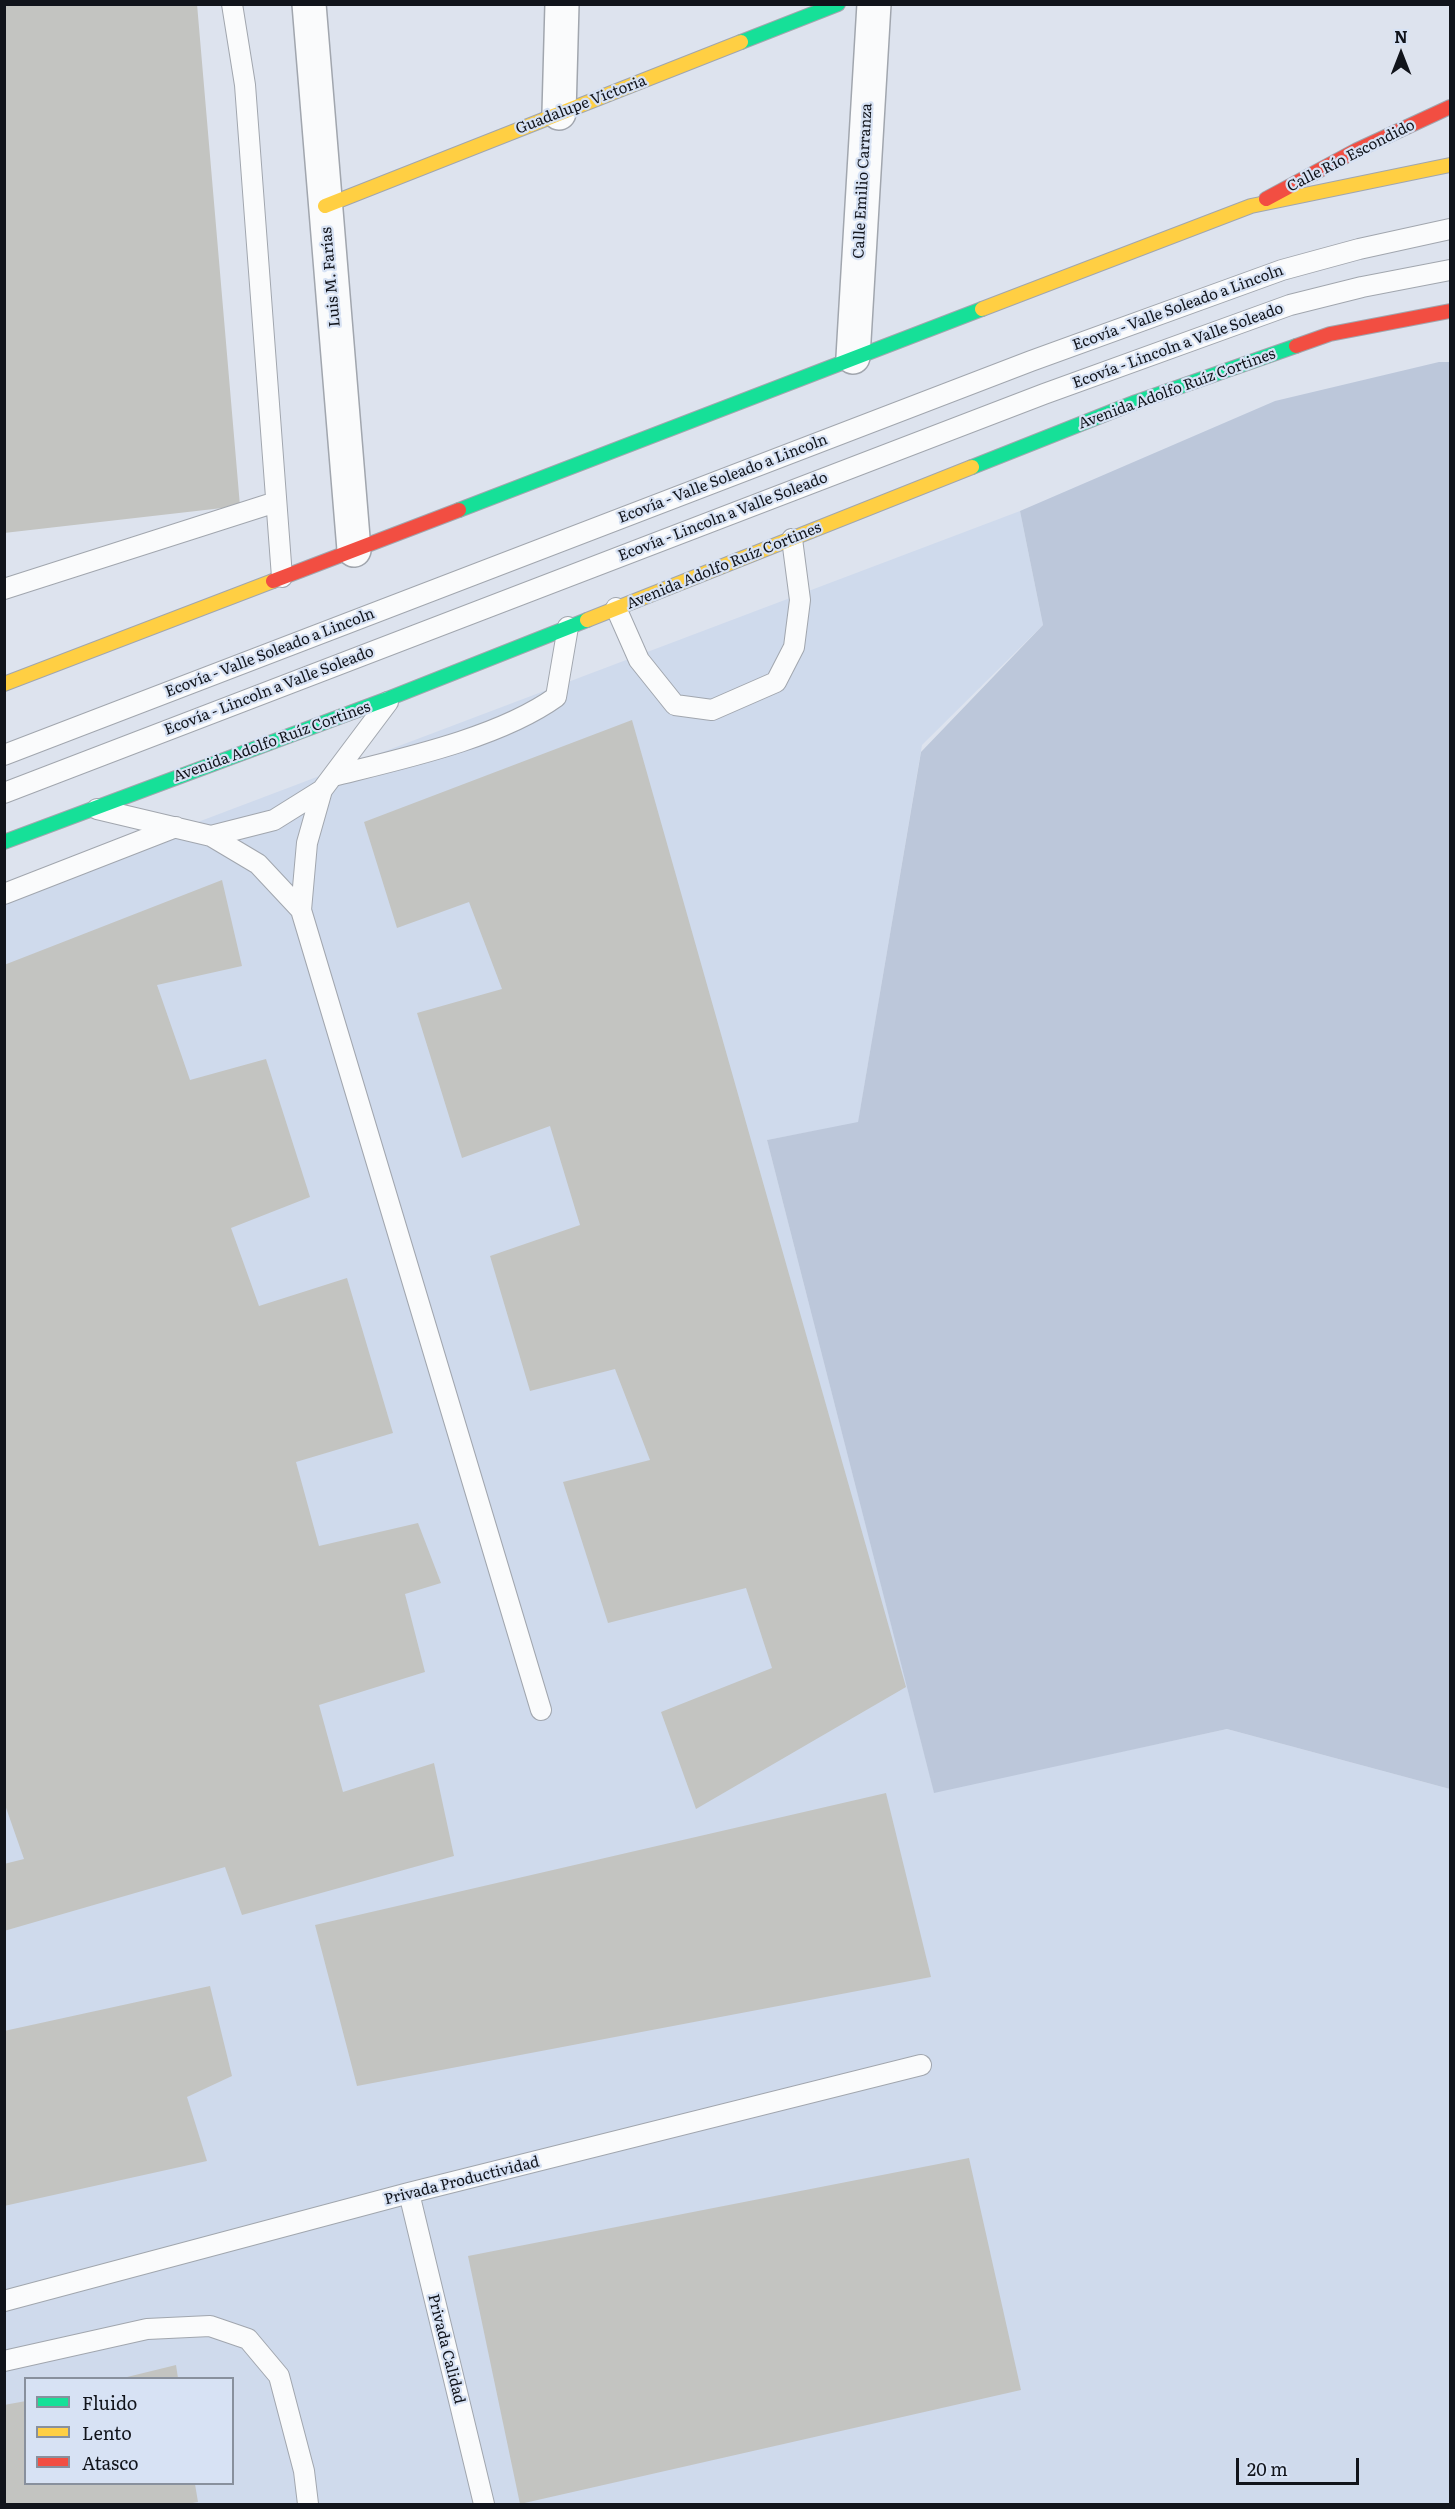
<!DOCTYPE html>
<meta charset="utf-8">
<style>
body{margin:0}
#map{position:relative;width:1455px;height:2509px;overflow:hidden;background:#dde3ee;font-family:Literata,serif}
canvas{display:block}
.frame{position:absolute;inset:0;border:6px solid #11141b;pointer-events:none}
.legend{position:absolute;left:24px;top:2377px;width:210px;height:108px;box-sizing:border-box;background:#d7e2f4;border:2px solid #88909d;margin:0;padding:8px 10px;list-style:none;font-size:18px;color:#11141b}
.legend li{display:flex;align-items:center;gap:12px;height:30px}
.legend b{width:30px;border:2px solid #88909d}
.north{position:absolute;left:1371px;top:24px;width:60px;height:60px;-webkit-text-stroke:4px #d7e2f4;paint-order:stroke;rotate:0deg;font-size:16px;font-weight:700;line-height:24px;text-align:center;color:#11141b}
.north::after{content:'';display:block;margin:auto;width:21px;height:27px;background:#11141b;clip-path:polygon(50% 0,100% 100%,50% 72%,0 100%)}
.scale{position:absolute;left:1236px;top:2458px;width:123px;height:27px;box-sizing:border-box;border:3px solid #11141b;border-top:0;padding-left:8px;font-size:18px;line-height:21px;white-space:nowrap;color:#11141b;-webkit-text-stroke:4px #d7e2f4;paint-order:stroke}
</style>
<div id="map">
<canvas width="1455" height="2509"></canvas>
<div class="frame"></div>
<ul class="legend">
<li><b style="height:8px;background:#16e098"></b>Fluido</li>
<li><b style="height:8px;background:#ffcf43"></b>Lento</li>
<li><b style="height:8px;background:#f24e42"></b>Atasco</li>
</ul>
<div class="north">N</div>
<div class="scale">20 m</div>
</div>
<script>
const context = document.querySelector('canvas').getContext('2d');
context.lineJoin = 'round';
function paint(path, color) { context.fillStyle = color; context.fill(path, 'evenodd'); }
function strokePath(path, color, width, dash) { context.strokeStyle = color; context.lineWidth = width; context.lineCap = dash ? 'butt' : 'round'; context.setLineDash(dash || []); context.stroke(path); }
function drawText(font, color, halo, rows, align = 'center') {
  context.font = font + ' Literata,serif'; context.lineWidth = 4.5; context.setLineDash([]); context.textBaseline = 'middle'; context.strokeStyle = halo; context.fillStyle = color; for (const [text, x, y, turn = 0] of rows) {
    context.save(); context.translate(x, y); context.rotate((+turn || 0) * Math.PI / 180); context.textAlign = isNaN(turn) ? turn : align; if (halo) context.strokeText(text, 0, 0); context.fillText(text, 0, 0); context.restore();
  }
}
paint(new Path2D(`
 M1020,511L1043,625L922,745L858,1123L767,1140L934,1792L1227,1729L1450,1789V2504H5V895ZM26,2378H232V2484H26Z`), '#cfdaec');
paint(new Path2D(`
 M1439,362H1450V1789L1227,1729L934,1793L767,1140L858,1122L921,752L1043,625L1020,511L1275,401Z`), '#bcc7da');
paint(new Path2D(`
 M4,4H197L240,506L4,533Z
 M632,720L906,1687L696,1809L661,1712L772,1668L746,1588L608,1623L563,1482L650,1460L615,1369L530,1391L490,1256L580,1225L550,1126L462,1158L417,1013L502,989L469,902L397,928L364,822Z
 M222,880L242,966L157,985L190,1080L266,1059L310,1197L231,1228L259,1306L347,1278L393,1433L296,1462L319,1546L418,1523L441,1583L405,1594L425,1672L319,1705L343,1792L434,1763L454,1856L242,1915L225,1867L4,1931V1864L24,1859L4,1802V965Z
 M886,1793L931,1977L357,2086L315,1925Z
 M210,1986L232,2076L187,2097L207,2161L4,2206V2031Z
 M969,2158L1021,2390L520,2504L468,2256Z
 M176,2365L178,2378H123Z
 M26,2401V2484H195L198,2502L187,2504H4V2405Z`), '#c3c4c1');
const lane = new Path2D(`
 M232,4L245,85L282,577
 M4,589L276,502
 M616,608L639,660L675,705L712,710L776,682L794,647L800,600L792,539
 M4,755L1031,361L1282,270L1359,249L1450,229
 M333,776C401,759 499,738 556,697L568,627
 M322,790L307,843L301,910L541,1710
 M4,793L1044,394L1290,305L1362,287L1450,270
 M97,809L211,836L258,864L301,910
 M211,836L274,820L322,790L388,702
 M4,894L176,827
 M409,2193L484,2504
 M4,2301L409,2193L921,2065
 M4,2361L147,2329L210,2326L248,2339L279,2376L304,2471L308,2504`);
const street = new Path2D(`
 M309,4L354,550
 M559,113L562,4
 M853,357L874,4`);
const fast = new Path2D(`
 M741,42L838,4
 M972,467L1136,402L1296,346
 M459,510L982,309
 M4,842L390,698L587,620`);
const slow = new Path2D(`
 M325,206L741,42
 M982,309L1251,206L1450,165
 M587,620L972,467
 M4,684L273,581`);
const jam = new Path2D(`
 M1266,199L1357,150L1450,107
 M1296,346L1330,334L1450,311
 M273,581L459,510`);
strokePath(lane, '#a1a6ae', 22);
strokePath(street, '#a1a6ae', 36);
strokePath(fast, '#a1a6ae', 16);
strokePath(slow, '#a1a6ae', 16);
strokePath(jam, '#a1a6ae', 16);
strokePath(lane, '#fafbfc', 20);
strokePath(street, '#fafbfc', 33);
strokePath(fast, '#16e098', 14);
strokePath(slow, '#ffcf43', 14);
strokePath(jam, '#f24e42', 14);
drawText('15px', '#11141b', '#d7e2f4', [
 ["Guadalupe Victoria",581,105,-21],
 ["Calle Río Escondido",1351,156,-27],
 ["Calle Emilio Carranza",863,181,-87],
 ["Luis M. Farías",331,277,-95],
 ["Ecovía - Valle Soleado a Lincoln",1178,308,-20],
 ["Ecovía - Lincoln a Valle Soleado",1178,346,-20],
 ["Avenida Adolfo Ruíz Cortines",1177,389,-20],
 ["Ecovía - Valle Soleado a Lincoln",723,479,-21],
 ["Ecovía - Lincoln a Valle Soleado",723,517,-21],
 ["Avenida Adolfo Ruíz Cortines",724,566,-22],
 ["Ecovía - Valle Soleado a Lincoln",270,653,-21],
 ["Ecovía - Lincoln a Valle Soleado",269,691,-21],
 ["Avenida Adolfo Ruíz Cortines",272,742,-20],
 ["Privada Productividad",462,2181,-14],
 ["Privada Calidad",446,2349,76]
]);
</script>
